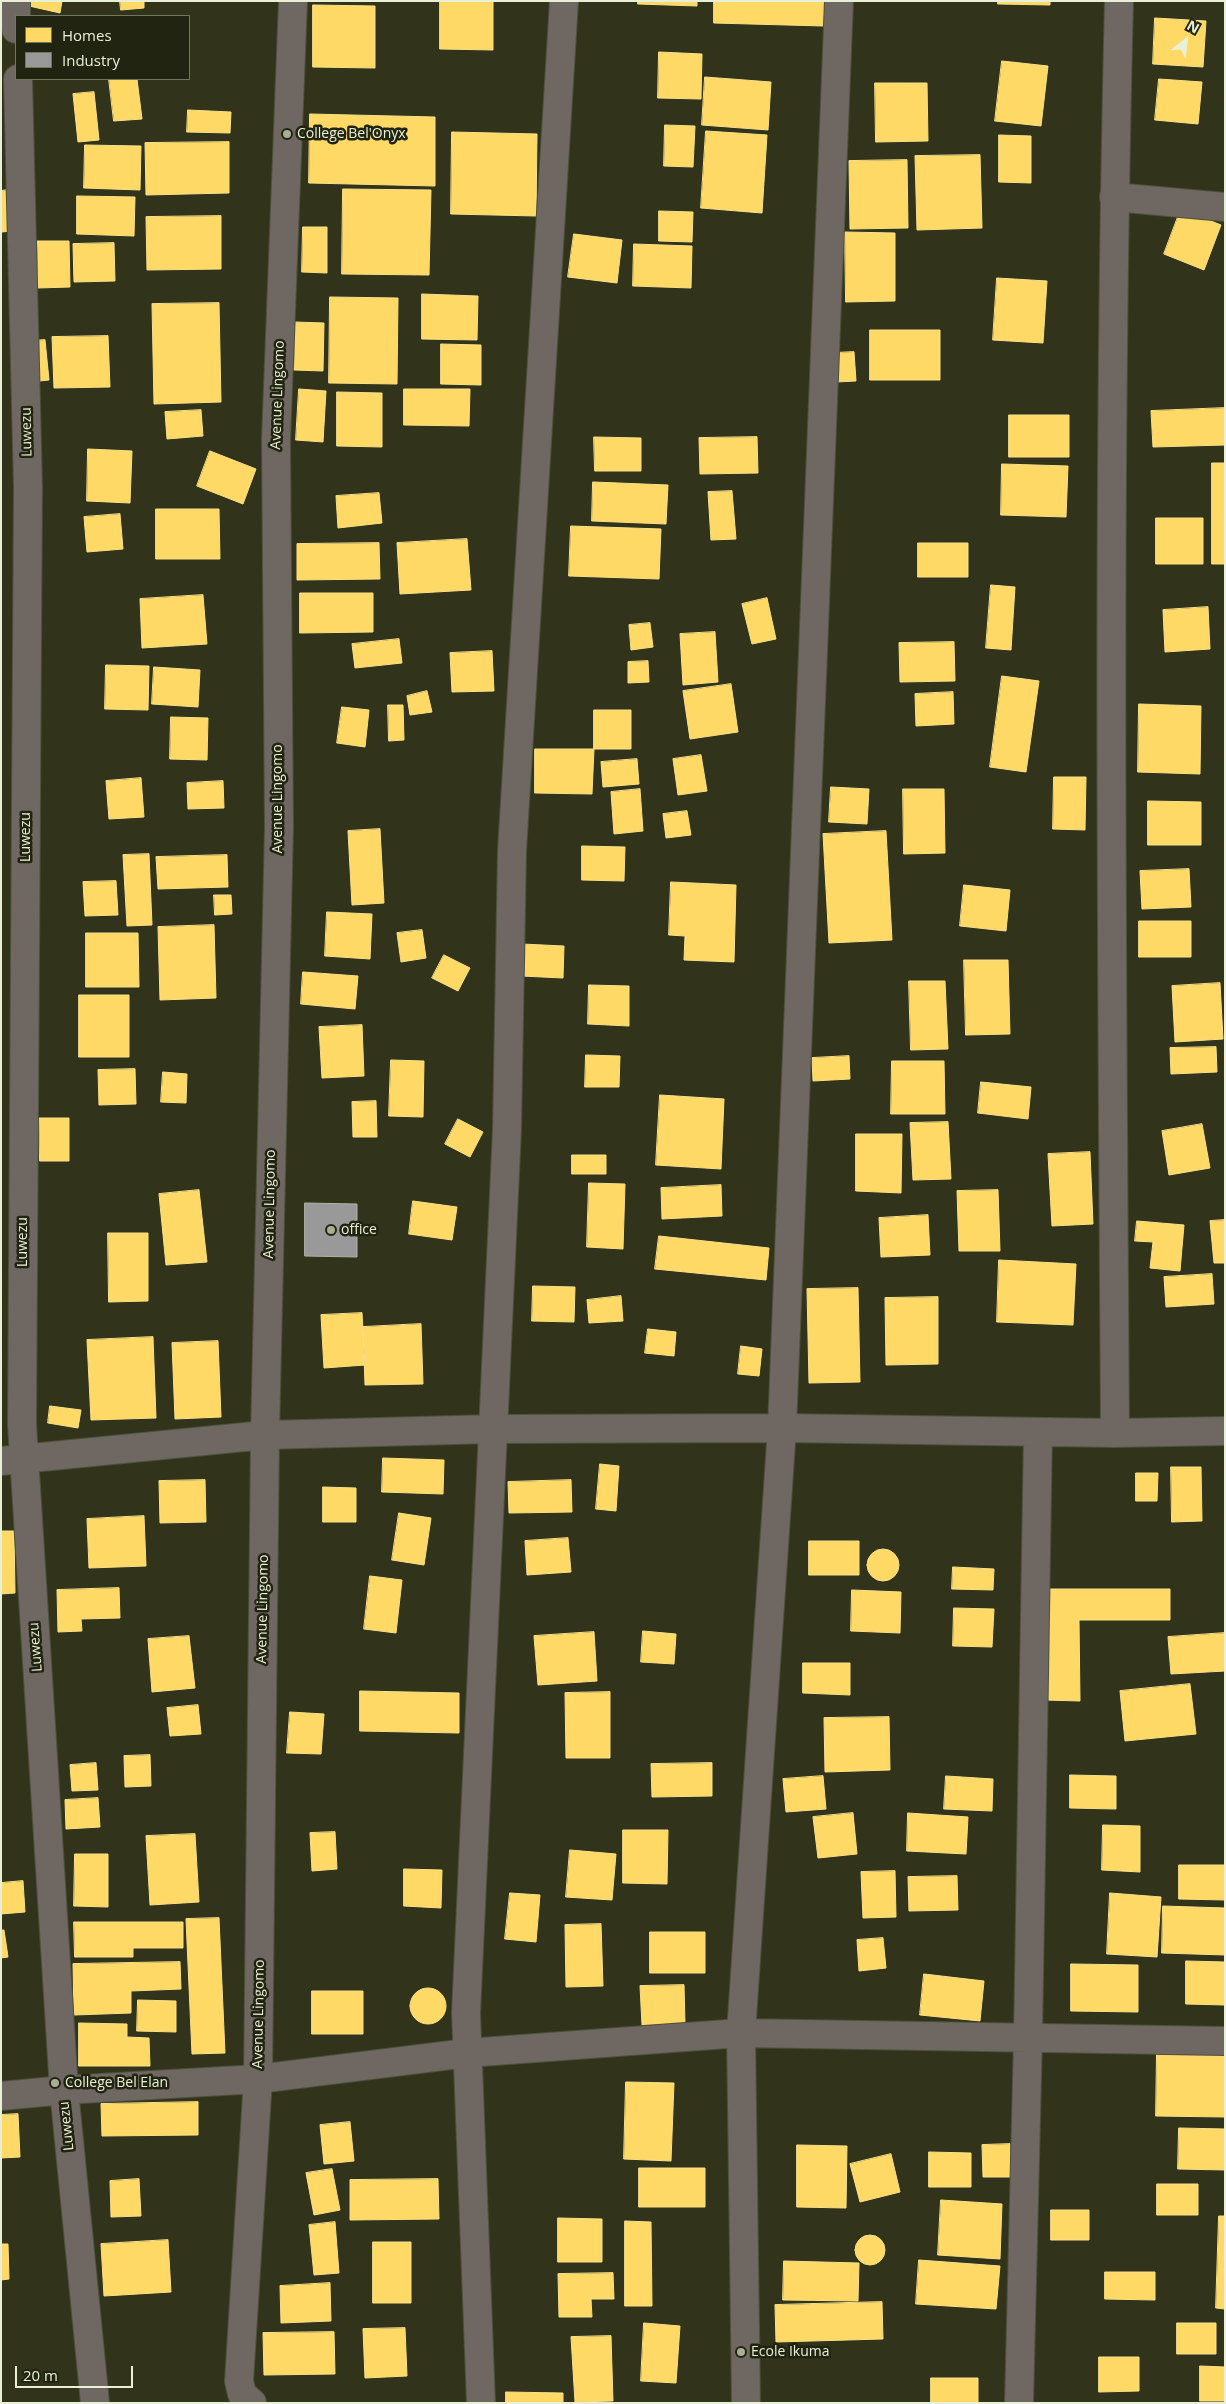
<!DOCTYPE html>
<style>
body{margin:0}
#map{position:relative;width:1226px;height:2404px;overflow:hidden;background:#31341a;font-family:"Open Sans",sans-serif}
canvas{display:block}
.frame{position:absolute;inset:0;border:2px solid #eaf0d6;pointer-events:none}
.legend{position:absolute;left:15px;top:15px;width:175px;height:65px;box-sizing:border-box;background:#212410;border:1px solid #71765f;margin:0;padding:6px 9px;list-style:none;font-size:15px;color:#eaf0d6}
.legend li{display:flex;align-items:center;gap:10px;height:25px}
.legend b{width:25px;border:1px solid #71765f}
.north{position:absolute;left:1161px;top:15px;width:50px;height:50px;-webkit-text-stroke:4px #212410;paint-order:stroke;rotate:29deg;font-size:14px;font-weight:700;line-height:20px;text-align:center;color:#eaf0d6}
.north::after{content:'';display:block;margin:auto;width:18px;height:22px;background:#eaf0d6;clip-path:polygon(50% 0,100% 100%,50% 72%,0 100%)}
.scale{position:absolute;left:15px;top:2366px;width:118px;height:22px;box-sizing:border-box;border:2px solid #eaf0d6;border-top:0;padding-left:6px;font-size:15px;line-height:18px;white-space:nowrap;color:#eaf0d6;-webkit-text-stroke:4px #212410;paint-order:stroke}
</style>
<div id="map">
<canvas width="1226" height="2404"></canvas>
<div class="frame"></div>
<ul class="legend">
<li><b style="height:14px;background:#ffd966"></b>Homes</li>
<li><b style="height:14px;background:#999"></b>Industry</li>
</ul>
<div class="north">N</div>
<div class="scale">20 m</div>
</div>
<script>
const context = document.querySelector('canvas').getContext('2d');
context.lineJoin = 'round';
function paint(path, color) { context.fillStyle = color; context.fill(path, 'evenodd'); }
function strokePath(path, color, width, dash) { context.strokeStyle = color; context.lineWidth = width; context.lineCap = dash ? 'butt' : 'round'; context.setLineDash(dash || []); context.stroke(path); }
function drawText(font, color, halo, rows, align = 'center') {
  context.font = font + ' "Open Sans",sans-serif'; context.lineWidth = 5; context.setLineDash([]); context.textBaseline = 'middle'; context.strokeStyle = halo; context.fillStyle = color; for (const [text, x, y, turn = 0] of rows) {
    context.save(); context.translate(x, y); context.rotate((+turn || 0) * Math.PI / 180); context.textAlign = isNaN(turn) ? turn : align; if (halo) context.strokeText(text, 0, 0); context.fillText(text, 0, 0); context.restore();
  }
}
const homes = new Path2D(`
 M30,1H62L60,13L29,6Z
 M120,1H144V8L121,10Z
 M440,1H493V50L440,49Z
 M638,1H697V6L638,4Z
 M714,1H824L823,26L714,23Z
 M998,1H1050V5L998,4Z
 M313,5L375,6V68L313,67Z
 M1155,18L1206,21L1203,67L1153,64Z
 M659,52L702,54L701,99L658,98Z
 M1002,61L1048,66L1041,126L995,121Z
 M705,77L771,82L768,130L702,125Z
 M109,79H137L142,119L114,121Z
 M1159,79L1202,82L1198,124L1155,120Z
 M875,83H927L928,141L876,142Z
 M94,92L99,140L78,142L73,94Z
 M188,110L231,112L230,133L187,132Z
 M310,114L435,117V186L309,183Z
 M665,125L695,126L693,167L664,166Z
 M706,131L767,135L762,213L701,208Z
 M452,132L537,134L536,216L451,214Z
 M999,135L1031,136V183L999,182Z
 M229,142V193L146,195L145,143Z
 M85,145L141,146L140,190L84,188Z
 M980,155L982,228L917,230L915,156Z
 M907,160L908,228L850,229L849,161Z
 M14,189L20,230L2,232L1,191Z
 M343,189L431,190L429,275L342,274Z
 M77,196L135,197L134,236L77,234Z
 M1181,209L1221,225L1204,270L1164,254Z
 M659,211L693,212L692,242L659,241Z
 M221,216V269L147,270L146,217Z
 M303,227H327V273L302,272Z
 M845,232L895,233V301L846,302Z
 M574,234L622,240L617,283L568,277Z
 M37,241H69L70,287L38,288Z
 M114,243L115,281L74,282L73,244Z
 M634,244L692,246L691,288L633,286Z
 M997,278L1047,281L1043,343L993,340Z
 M422,294L478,296L477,340L422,339Z
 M330,297L398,298L397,384L329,383Z
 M219,303L221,402L154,404L152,304Z
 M295,322L324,323L323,371L294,370Z
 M870,330H940V380H870Z
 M108,336L110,387L54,388L52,337Z
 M45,340L49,380L31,382L28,341Z
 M441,344L481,345V385L441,384Z
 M854,352L856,381L836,382L834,353Z
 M299,389L326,391L323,442L296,440Z
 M404,389H470L469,426L404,425Z
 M337,392L382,393V447L337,446Z
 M1225,408V445L1153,447L1151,411Z
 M201,410L203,436L167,439L165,412Z
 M1009,415H1069V457H1009Z
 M594,437L641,438V471H595Z
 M757,437L758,473L700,474L699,438Z
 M88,449L132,451L130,503L87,501Z
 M210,451L256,469L243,504L197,486Z
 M1212,463H1225V564H1212Z
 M1002,464L1068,466L1066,517L1001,515Z
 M593,482L668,485L666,524L592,521Z
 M732,491L736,539L711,540L708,492Z
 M379,493L382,523L338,528L336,496Z
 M156,509H219L220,559H156Z
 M120,514L123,549L87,552L84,517Z
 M1156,518H1203V564H1156Z
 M571,526L661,529L659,579L569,576Z
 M467,539L471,590L400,594L397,543Z
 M379,543L380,579L297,580V544Z
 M918,543H968V577H918Z
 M991,585L1015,587L1011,650L986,648Z
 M300,593H373V632L300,633Z
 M203,595L207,644L142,648L140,599Z
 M767,598L776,639L752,644L742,604Z
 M1208,607L1210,649L1165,652L1163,610Z
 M650,623L653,647L631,650L629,625Z
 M715,632L718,682L683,685L680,634Z
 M399,639L402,663L355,668L352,644Z
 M954,642L955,681L900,682L899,643Z
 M492,651L494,691L452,692L450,653Z
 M648,661L649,682L628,683V662Z
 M106,665L149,666L148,710L105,709Z
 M154,667L200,670L198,707L152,704Z
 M1002,676L1039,681L1026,772L990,767Z
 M731,684L738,732L690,739L683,691Z
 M427,691L432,712L410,715L407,696Z
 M953,692L954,724L916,726L915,694Z
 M1139,704L1201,706L1200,774L1138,772Z
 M388,705H403L404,740L389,741Z
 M342,707L369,710L365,747L337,743Z
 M594,710H631V749H594Z
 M171,717L208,718L207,760L170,759Z
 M535,749H594L592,794L535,793Z
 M701,755L707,791L678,795L673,759Z
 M637,759L639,784L603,787L601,762Z
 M1054,777H1086L1085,830L1053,829Z
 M141,778L144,817L109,819L106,781Z
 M223,781L224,808L188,809L187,783Z
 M831,787L869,789L867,824L829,822Z
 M640,789L643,831L614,834L611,792Z
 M903,789H944L945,853L904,854Z
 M1148,801L1201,802V845H1148Z
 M687,811L691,835L666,838L663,814Z
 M380,829L384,903L352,905L348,831Z
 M886,831L892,940L829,943L823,834Z
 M582,846L625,847L624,881L582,880Z
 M149,854L152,925L127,926L123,855Z
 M227,855L228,887L158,889L156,857Z
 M1189,869L1191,907L1142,909L1140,871Z
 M116,881L118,915L85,916L83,882Z
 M671,882L736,885L734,962L684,960L685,936L669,935Z
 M964,885L1010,890L1006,931L960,926Z
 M214,895H231L232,914L215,915Z
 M327,912L372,914L370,959L325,956Z
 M1139,921H1191V957H1139Z
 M214,925L216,998L160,1000L158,927Z
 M422,930L426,958L401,962L397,933Z
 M86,933H138L139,987H86Z
 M522,944L564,946L563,978L521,976Z
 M444,955L470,968L458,991L432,978Z
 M964,960H1008L1010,1034L966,1035Z
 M303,972L358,976L355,1009L301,1004Z
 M909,981H945L948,1049L911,1050Z
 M1220,983L1223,1039L1175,1042L1172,986Z
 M589,985L629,986V1026L588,1024Z
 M79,995H129V1057H79Z
 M362,1025L364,1076L322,1078L319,1027Z
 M1216,1047L1217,1072L1171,1074L1170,1048Z
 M586,1055L620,1056L619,1087H585Z
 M849,1056L850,1079L813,1081L812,1058Z
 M391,1060L424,1061L423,1117L389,1116Z
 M892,1061H944L945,1114H891Z
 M135,1069L136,1104L99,1105L98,1070Z
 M163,1072L187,1074L186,1103L161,1102Z
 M981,1082L1031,1087L1028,1119L978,1113Z
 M660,1095L724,1099L721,1169L656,1165Z
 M376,1101L377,1137H353L352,1102Z
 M39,1118H69V1161H40Z
 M458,1119L483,1132L470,1157L445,1144Z
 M948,1122L951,1179L913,1180L910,1123Z
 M1202,1124L1210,1168L1169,1175L1162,1131Z
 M856,1134H902L901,1193L856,1191Z
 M1090,1152L1093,1224L1052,1226L1048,1154Z
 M572,1155H606V1174H572Z
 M589,1183L625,1184L623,1249L587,1247Z
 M721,1185L722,1216L662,1219L661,1188Z
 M199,1190L207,1262L166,1265L159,1194Z
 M998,1190L1000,1251H959L957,1191Z
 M413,1201L457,1207L452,1240L409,1234Z
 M928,1215L930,1255L881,1257L879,1218Z
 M1225,1220V1263H1214L1210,1221Z
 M1137,1221L1184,1225L1180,1271L1150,1268L1153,1242L1135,1241Z
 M108,1233H148V1301L109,1302Z
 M659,1236L769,1248L766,1280L655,1269Z
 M999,1260L1076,1264L1073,1325L997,1322Z
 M1212,1274L1214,1304L1166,1307L1164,1277Z
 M533,1286L575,1287L574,1322L532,1321Z
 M858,1288L860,1382L809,1383L807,1289Z
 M621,1296L623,1321L589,1323L587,1300Z
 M938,1297V1364L886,1365L885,1298Z
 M362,1313L365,1365L324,1368L321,1315Z
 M421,1324L423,1384L365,1385L363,1327Z
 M648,1329L676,1332L674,1356L645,1353Z
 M153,1337L156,1418L91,1420L87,1340Z
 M218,1341L221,1417L175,1419L172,1343Z
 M741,1346L762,1349L759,1376L738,1374Z
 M50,1406L81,1410L78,1428L48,1423Z
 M383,1458L444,1460L443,1494L382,1492Z
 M600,1464L619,1466L616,1511L596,1509Z
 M1171,1467H1201L1202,1521L1172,1522Z
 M1136,1473H1158L1157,1501H1136Z
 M205,1480L206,1522L160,1523L159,1481Z
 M571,1480L572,1512L509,1513L508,1482Z
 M323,1487L356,1488V1522H323Z
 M399,1513L431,1518L424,1565L392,1560Z
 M144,1516L146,1566L89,1568L87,1519Z
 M1,1531H14L15,1593L1,1594Z
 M568,1538L571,1572L527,1575L525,1541Z
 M809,1541H859V1575H809Z
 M867 1565a16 16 0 1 1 32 0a16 16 0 1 1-32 0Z
 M953,1567L994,1569L993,1590L952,1589Z
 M370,1576L402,1580L396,1633L364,1629Z
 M119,1588L120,1618L81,1619L82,1631L58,1632L57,1590Z
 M1044,1589H1170V1620H1079L1080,1701L1044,1700Z
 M852,1590L901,1592L900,1633L851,1631Z
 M954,1608L994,1609L992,1647L953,1646Z
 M643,1631L676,1634L674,1664L641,1662Z
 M594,1632L597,1681L538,1685L534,1636Z
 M1225,1633V1671L1171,1674L1168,1637Z
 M189,1636L195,1688L152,1692L148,1639Z
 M803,1663H850V1695L803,1693Z
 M1190,1684L1196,1734L1125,1741L1120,1691Z
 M360,1691L459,1693V1733L360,1731Z
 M610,1692V1758H566L565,1693Z
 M198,1705L201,1734L170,1736L167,1708Z
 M290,1712L324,1714L321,1754L287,1753Z
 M889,1717L890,1770L825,1772L824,1718Z
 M150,1755L151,1786L125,1787L124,1756Z
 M96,1763L98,1790L72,1791L70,1765Z
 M712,1763V1796L652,1797L651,1764Z
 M1070,1775L1116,1776V1809L1070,1808Z
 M823,1776L826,1809L786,1812L783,1779Z
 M946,1776L993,1779L992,1811L944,1809Z
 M98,1798L100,1827L66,1829L65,1800Z
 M853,1813L857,1854L818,1858L813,1817Z
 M908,1813L968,1817L966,1854L907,1851Z
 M1103,1825L1140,1826V1872L1102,1870Z
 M623,1830H668L667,1884L623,1883Z
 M335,1832L337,1869L312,1871L310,1833Z
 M195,1834L199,1902L150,1905L146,1836Z
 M570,1850L616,1854L612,1900L566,1897Z
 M75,1854H108V1907L74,1906Z
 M1179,1865H1225V1900L1179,1899Z
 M404,1869L442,1870L441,1908L404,1906Z
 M895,1871L896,1917L863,1918L861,1872Z
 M957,1876L958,1910L909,1911L908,1877Z
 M23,1881L25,1912L1,1914V1883Z
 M510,1893L540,1895L536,1942L505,1939Z
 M1110,1893L1161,1897L1157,1957L1107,1954Z
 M1163,1906L1225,1908V1955L1162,1953Z
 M219,1918L225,2053L192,2054L186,1919Z
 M74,1922H183V1948H133V1957H75Z
 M601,1924L603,1986L566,1987L565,1925Z
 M1,1930H4L8,1957L1,1958Z
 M650,1932H705V1973H650Z
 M883,1938L886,1968L859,1971L857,1940Z
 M1186,1961L1225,1962V2005L1186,2004Z
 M180,1962L181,1989L131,1991V2013L74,2015L73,1964Z
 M1071,1964L1138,1965V2012L1071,2011Z
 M924,1974L984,1981L980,2021L920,2015Z
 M684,1985L685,2024L642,2025L640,1986Z
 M410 2006a18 18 0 1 1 36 0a18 18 0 1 1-36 0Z
 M312,1991H363V2034H312Z
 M138,2000L176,2001V2032L137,2031Z
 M79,2023L127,2024V2037L149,2038L150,2066H79Z
 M1157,2049L1225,2050V2117L1156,2116Z
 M626,2082L674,2083L671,2161L624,2159Z
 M198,2102V2135L102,2136L101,2104Z
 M18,2114L20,2157L1,2158V2115Z
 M350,2122L354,2161L324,2164L320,2125Z
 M1179,2128L1225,2129V2170L1178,2169Z
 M1010,2144V2177H983L982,2145Z
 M797,2145L847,2146L846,2208L797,2207Z
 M929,2152L971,2153V2187H929Z
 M891,2154L900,2192L860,2202L850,2164Z
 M639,2168H705V2207H639Z
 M332,2169L340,2210L314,2215L306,2173Z
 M139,2179L141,2216L111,2217L110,2181Z
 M438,2179L439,2219L350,2220V2180Z
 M1157,2184H1198V2215H1157Z
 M941,2200L1002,2204L1000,2259L938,2255Z
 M1051,2210H1089V2240H1051Z
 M1219,2216H1225V2309L1216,2308Z
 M558,2218L602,2219V2262H558Z
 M625,2221L651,2222L652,2306H625Z
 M335,2222L339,2273L314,2275L309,2225Z
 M855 2250a15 15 0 1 1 30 0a15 15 0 1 1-30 0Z
 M168,2240L171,2292L104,2296L101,2244Z
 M373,2242H411V2303H373Z
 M1,2244H8L9,2279L1,2280Z
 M919,2260L1000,2266L996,2309L916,2304Z
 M784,2261L859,2263L858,2301L783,2300Z
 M1105,2272H1155V2300L1105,2299Z
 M613,2273L614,2299H591L592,2317H559L558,2274Z
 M330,2283L331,2321L281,2323L280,2286Z
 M882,2302L883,2339L776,2342L775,2305Z
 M644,2323L680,2326L676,2383L641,2381Z
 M1177,2323H1216V2354H1177Z
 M405,2328L407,2376L365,2378L363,2329Z
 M334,2332L335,2374L264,2375L263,2333Z
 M611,2336L613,2401L575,2402L571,2337Z
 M1099,2357H1139V2391L1099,2392Z
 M1200,2366L1225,2367V2401H1200Z
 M931,2378H978V2403H931Z
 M506,2392L563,2393V2403H506Z`);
paint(homes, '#ffd966');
strokePath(homes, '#f9e088', 1);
const industry = new Path2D(`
 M305,1203L357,1204V1257L305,1256Z`);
paint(industry, '#999');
strokePath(industry, '#b1b3ab', 1);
const minor = new Path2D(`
 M16,1V29
 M18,79L28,488L22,1424L64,2090L95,2403
 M1114,197L1225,207
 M1115,1433C1112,956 1107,479 1119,1
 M1,1461L265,1435L493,1429L782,1428L1115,1433L1225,1431
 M1,2096L64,2090L258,2079L467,2053L741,2033L1225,2041
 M252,2403L242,2394L239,2381L258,2079L265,1435L279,827L276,439L293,1
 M481,2403L466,2013L507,1129L512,851L564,1
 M746,2403L741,2033L782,1428L839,1
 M1019,2403L1028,2038L1038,1432`);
strokePath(minor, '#4d503b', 30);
strokePath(minor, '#6f6761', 28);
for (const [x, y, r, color] of [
 [287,134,5,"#a9ae94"],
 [331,1230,5,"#a9ae94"],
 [55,2083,5,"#a9ae94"],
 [741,2352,5,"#a9ae94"]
]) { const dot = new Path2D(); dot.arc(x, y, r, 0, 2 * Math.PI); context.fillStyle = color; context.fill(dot); strokePath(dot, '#212410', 2); }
drawText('14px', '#eaf0d6', '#212410', [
 ["College Bel'Onyx",297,134],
 ["office",341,1230],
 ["College Bel Elan",65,2083],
 ["Ecole Ikuma",751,2352]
], 'left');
drawText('14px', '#eaf0d6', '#212410', [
 ["Avenue Lingomo",278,395,-88],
 ["Luwezu",27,432,-91],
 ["Avenue Lingomo",278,799,-90],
 ["Luwezu",26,837,-90],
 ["Avenue Lingomo",270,1204,-89],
 ["Luwezu",23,1242,-90],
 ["Avenue Lingomo",263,1609,-89],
 ["Luwezu",36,1647,-94],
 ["Avenue Lingomo",259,2014,-89],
 ["Luwezu",67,2126,-96]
]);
</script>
